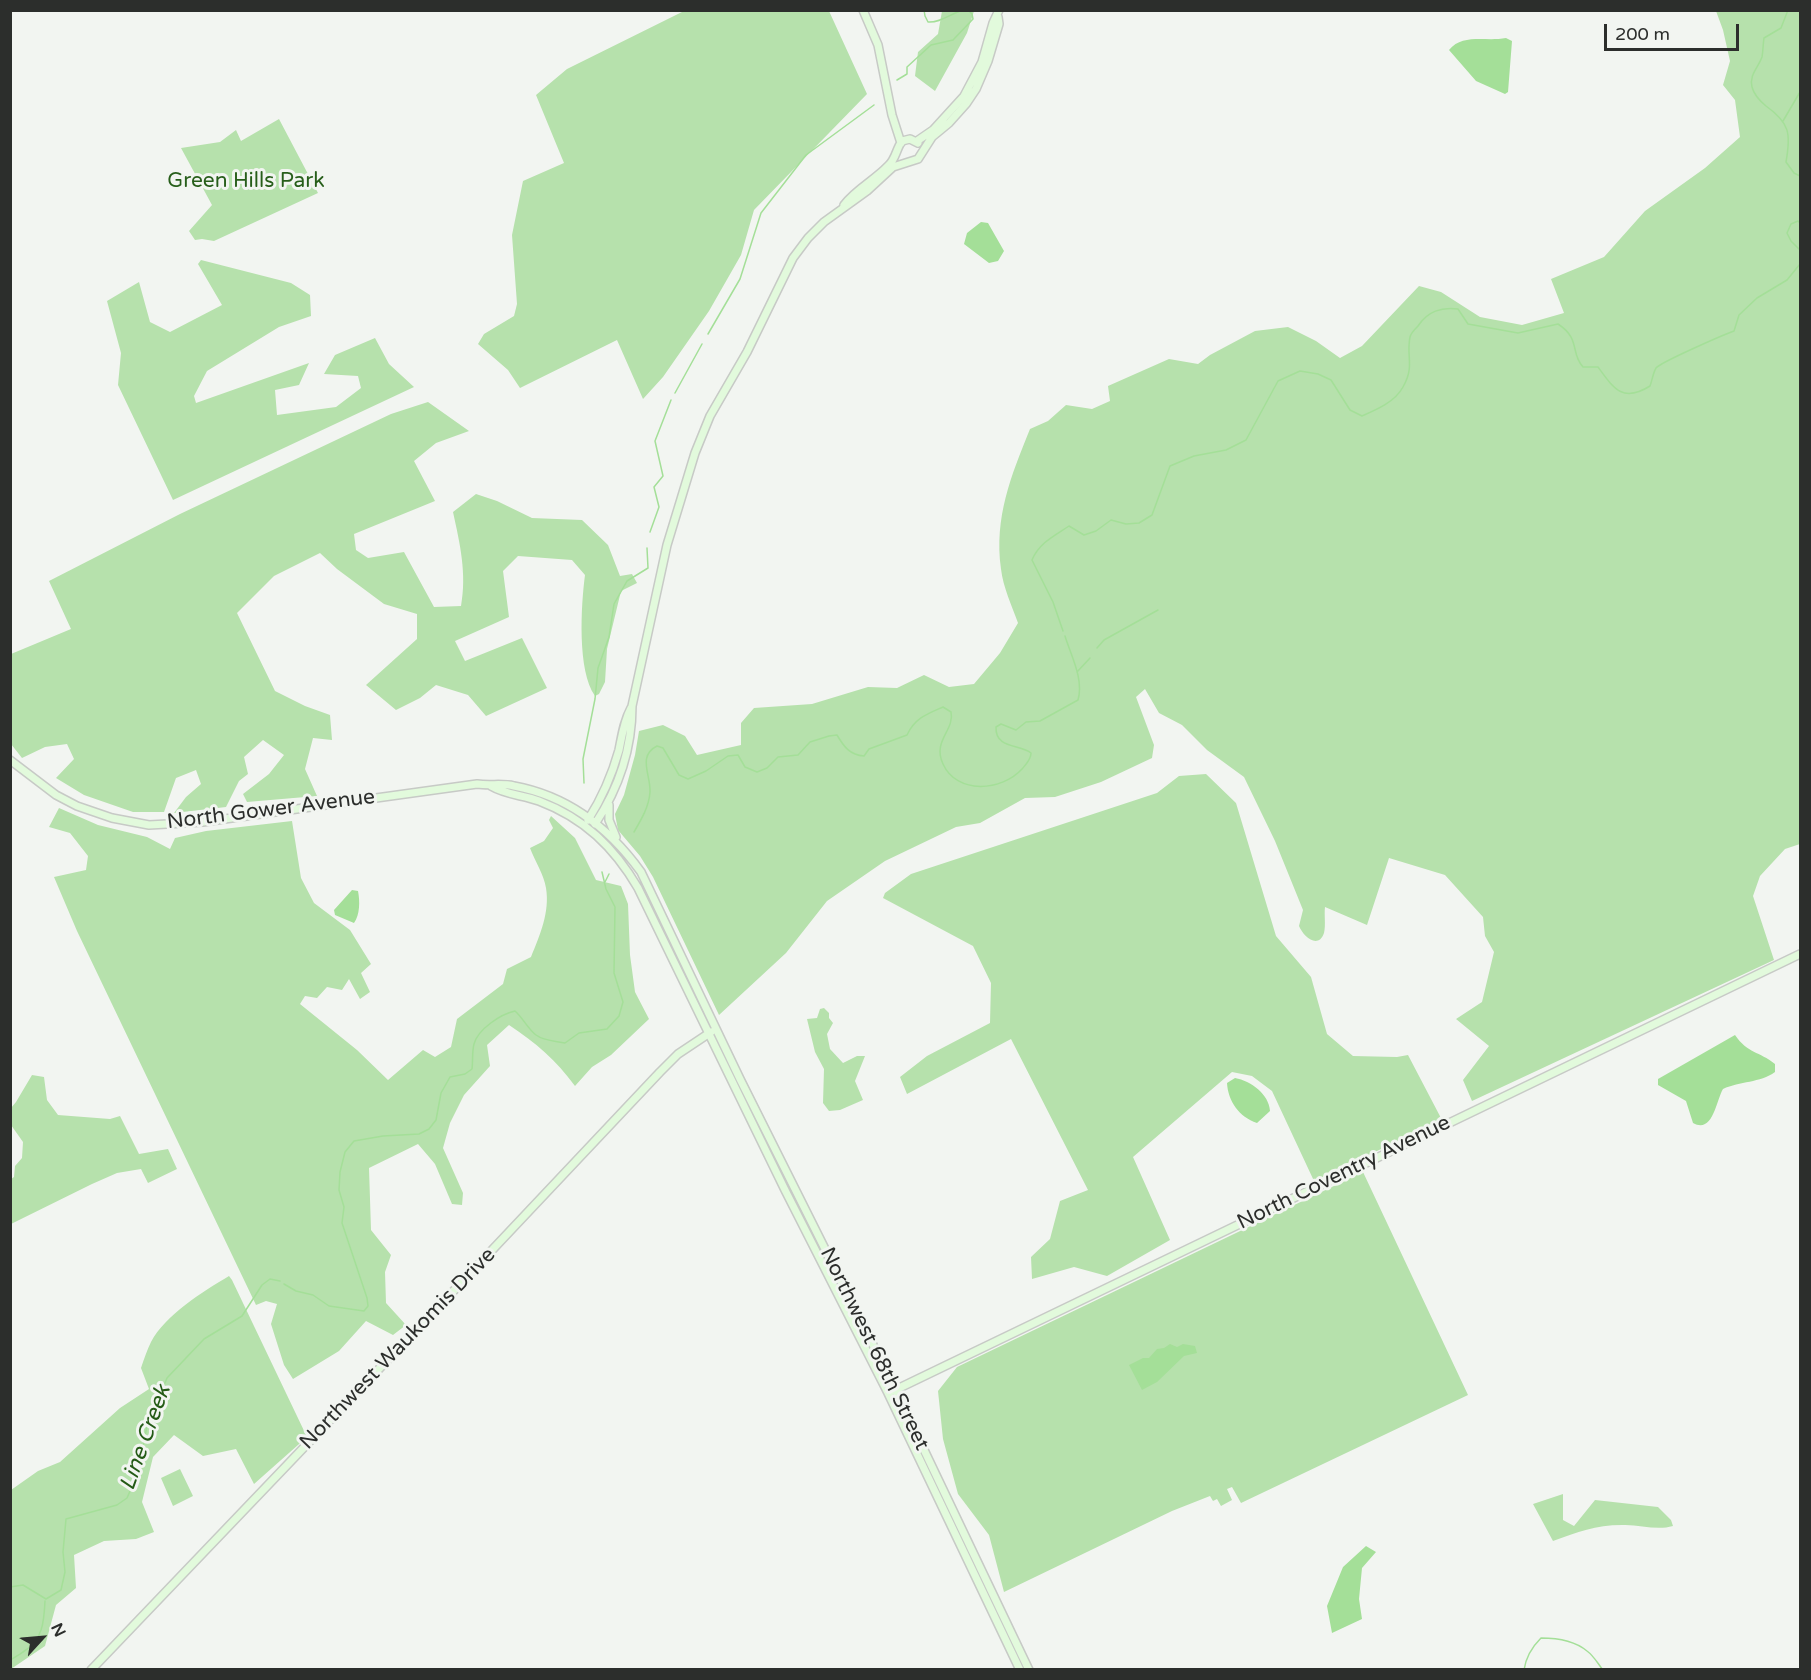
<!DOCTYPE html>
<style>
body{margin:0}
#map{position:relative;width:1811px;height:1680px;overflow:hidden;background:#f2f5f1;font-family:"Varela Round",sans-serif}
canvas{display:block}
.frame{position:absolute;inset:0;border:12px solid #2c2e2c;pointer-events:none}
.north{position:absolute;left:12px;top:1608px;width:60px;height:60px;-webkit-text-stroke:4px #f2f5f1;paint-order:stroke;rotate:64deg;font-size:16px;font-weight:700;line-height:24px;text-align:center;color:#2c2e2c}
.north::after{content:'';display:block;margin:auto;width:21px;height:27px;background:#2c2e2c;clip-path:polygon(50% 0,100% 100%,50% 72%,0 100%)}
.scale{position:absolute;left:1604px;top:24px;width:135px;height:27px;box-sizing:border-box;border:3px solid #2c2e2c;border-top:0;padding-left:8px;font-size:18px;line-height:21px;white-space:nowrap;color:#2c2e2c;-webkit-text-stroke:4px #f2f5f1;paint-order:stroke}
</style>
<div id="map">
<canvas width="1811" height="1680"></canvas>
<div class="frame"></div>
<div class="north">N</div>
<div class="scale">200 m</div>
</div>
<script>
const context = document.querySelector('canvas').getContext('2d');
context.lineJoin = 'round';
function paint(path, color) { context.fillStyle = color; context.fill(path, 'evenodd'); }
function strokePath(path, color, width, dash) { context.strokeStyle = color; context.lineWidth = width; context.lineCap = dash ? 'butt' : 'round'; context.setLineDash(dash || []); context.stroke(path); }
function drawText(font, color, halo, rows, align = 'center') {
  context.font = font + ' "Varela Round",sans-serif'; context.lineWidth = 6; context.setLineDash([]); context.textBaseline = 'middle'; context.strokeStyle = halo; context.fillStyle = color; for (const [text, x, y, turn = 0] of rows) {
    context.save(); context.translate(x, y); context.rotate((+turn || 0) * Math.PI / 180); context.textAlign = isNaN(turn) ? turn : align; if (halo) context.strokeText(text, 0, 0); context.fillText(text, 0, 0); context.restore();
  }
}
paint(new Path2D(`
 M684,11H829L867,94L754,210L741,255L709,311L663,377L643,399L617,340L520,388L508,370L478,344L484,334L514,316L517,304L512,235L523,181L564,163L536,95L567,69Z
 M942,11H974L967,33L935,91L915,76L918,52L938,34Z
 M1716,11H1800V844L1785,849L1760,876L1753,896L1774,960L1472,1101L1463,1080L1489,1046L1456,1019L1482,1002L1494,952L1485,936L1483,917L1445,875L1389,858L1367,925L1325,907C1324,915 1326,925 1324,933C1318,950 1303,936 1299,926L1303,910L1275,841L1244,777L1207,750L1182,725L1159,713L1145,689L1136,697L1154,745L1152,758L1101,782L1055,797L1025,798L980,823L956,827L885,861L827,901L786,953L719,1015L653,877L640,856L618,830L615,814L624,795L635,755L639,731L663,725L685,736L697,755L741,745V723L754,708L812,704L868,687L897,688L924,675L949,687L974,684L1000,653L1018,623C1012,606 1003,587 1001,569C994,517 1011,476 1030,429L1048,421L1066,405L1092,409L1110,401L1108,386L1169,359L1198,364L1210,355L1255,331L1288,327L1316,341L1340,358L1362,346L1419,286L1441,292L1480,317L1522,325L1564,313L1551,279L1604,257L1645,211L1705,168L1740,137L1735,100L1723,85L1730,61L1723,30Z
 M279,119L318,193L214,241L202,239L195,240L189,231L212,205L181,148L220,142L236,130L241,141Z
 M201,260L291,283L310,295L311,316L279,327L207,371L194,396L196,403L309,363L299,385L275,390L277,415L336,407L361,388L358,376L324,374L335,355L375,338L389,364L414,387L173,500L118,385L121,353L107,301L139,282L150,322L170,332L222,305L198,264Z
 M428,402L469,431L436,443L414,461L435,501L354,534L356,550L368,558L404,552L434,607L461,606C467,574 460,544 453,512L476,494L497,501L532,518L582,520L608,545L620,576L632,574L637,583L621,591L607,649L605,682L599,694L595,696C577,671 581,605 585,575L572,560L518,556L503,571L509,617L455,641L465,661L522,638L547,688L486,716L468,695L436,685L420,698L396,710L366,685L417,639V614L384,604L337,569L320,553L274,576L237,613L275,691L305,706L330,715L332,740L313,738L305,769L317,796L247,802L243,794L269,774L284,755L263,740L244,757L248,774L239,781L226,807L174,813L186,797L201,784L196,770L176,778L164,812H133L84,795L56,778L74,759L67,744L45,747L22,758L11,744V654L71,629L49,581L180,514L391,414Z
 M1206,774L1236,803L1276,936L1311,977L1327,1034L1353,1056L1397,1057L1408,1055L1442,1120L1314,1181L1272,1091L1252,1076L1232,1072L1133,1157L1170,1240L1107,1276L1074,1267L1032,1279L1031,1257L1050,1239L1060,1201L1088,1190L1011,1039L907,1094L900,1077L927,1056L990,1023L991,983L973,946L883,898L885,893L911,874L1157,793L1179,776Z
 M59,808L98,825L147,837L170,849L175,838L206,831L292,821L301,878L314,903L350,930L371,964L361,973L370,992L360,999L349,979L342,990L327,987L317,998L305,996L300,1004L357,1050L388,1080L423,1050L435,1057L451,1047L457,1019L503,984L507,969L531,957C540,935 550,912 546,888C544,875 535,861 530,848L544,841L553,828L549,820L551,816L575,838L596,880L621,886L628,904L630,955L635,992L649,1019L611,1055L592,1067L575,1086C556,1060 536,1043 509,1025L487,1045L490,1066L464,1095L450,1123L443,1148L463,1193L462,1205L452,1204L435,1164L418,1144L369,1168L371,1230L391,1255L385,1272L386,1303L406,1325L393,1335L366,1321L339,1351L293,1379L284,1365L271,1324L277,1304L266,1301L256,1305L77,931L54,877L86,870L88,856L70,833L49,827Z
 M824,1008L829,1013V1018L833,1023L827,1034L830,1049L843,1063L857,1056H865L855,1081L863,1100L840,1110L829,1111L823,1103L824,1069L815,1052L807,1019L817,1018L820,1009Z
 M32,1075L44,1077L47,1100L58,1115L110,1119L120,1116L139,1154L168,1149L177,1169L148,1183L141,1169L117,1173L92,1184L11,1224V1179L14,1177L15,1166L22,1158L23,1142L11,1125V1108L16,1102Z
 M1363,1172L1468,1395L1241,1503L1232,1487L1227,1489L1232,1500L1221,1506L1217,1499L1213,1501L1210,1496L1172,1511L1004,1592L989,1535L958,1494L943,1439L938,1391L957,1367Z
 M229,1276L232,1280L307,1437L254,1484L236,1449L203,1456L174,1435L153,1457L142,1502L154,1532L136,1539L104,1541L74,1555L76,1588L56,1605L45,1646L11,1669V1490L38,1471L60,1462L120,1408L149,1389L141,1368C144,1359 147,1350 151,1342C165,1315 204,1291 229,1276Z
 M180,1469L193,1496L173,1506L161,1478Z
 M1563,1494V1520L1574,1526L1595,1500L1658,1507L1671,1520L1673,1526C1656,1531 1639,1524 1622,1525C1595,1525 1578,1532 1553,1541L1533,1504Z`), '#b6e1ac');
paint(new Path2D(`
 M1506,38L1512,41L1508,92L1505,94L1476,81L1449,50C1463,33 1486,42 1506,38Z
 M981,222L988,223L1004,251L998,261L989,263L964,244L967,233Z
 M352,890L358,891C360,901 360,915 354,923L335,915L334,910Z
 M1735,1035C1748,1054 1759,1051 1775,1064V1072C1760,1083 1740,1081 1723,1089C1716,1101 1713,1134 1693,1123L1686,1101L1658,1085V1079Z
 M1235,1078C1251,1081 1269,1094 1270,1111L1257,1123C1239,1117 1228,1101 1227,1083Z
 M1170,1344L1177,1347L1183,1344L1195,1346L1197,1353L1184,1356L1157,1382L1142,1390L1129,1365L1143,1358H1149L1157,1349L1164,1348Z
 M1366,1546L1376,1552L1362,1568L1359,1599L1362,1619L1332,1633L1327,1606L1343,1567Z`), '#a4df98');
strokePath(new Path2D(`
 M924,10L925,16L928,22C941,23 951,13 964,10
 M1788,10L1781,28L1764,38C1763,44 1763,52 1762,57C1758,68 1749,75 1752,87C1754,95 1760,101 1766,106C1790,123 1791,134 1786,162L1794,173L1800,176
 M897,80L907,74V67L931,45L953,40L973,19L972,14L968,10
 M1783,121L1800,92
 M1800,223L1798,221L1791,224L1787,233L1791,241L1800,250
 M708,334L740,279L761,213L806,155L874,105
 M675,393L702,344
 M650,532L659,507L654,487L663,476L655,441L671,400
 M1063,631L1053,602L1032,560C1039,543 1054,536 1069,526L1084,535L1096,531L1111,520L1126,524L1139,523L1152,515L1170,466L1194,456L1226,450L1246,440L1278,381L1300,371L1318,374L1331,380L1350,410L1362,416C1376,410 1395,402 1403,387C1415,366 1406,357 1410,337C1411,333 1415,329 1418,326C1428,311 1441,307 1458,309L1468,324L1518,333L1558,324C1581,339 1570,353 1583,367H1598C1614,389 1623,403 1650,386C1652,381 1653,373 1656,368C1661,362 1723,335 1734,331L1739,315L1757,298L1787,280L1800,264
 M1097,648L1104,640L1158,610
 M1077,672L1090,658
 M584,783L583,759L595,699L598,668L609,637L614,604L627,581L648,568L647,548
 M634,832C641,820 649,807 650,792C651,775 637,756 657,746L663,748L679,775L688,779L706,771L728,756L738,755L745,767L757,772L767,768L778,757L798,755L810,742L829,736L837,735C844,747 850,755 864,756L869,749L907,735C915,718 927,714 943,707L951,712C955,730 932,741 943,764C957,795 1002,791 1022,769C1026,764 1031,760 1031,753C1020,744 995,749 996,727L1001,724L1016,730L1026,722L1040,721L1078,700C1084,679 1071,656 1065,636
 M605,882L609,874
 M284,1284L296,1291L313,1295L329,1306L364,1311L368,1306L367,1298L342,1223L344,1207L339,1190L340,1172L345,1152L354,1141L383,1136L419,1134L429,1129L436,1120L441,1093L450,1077L465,1074L472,1069C473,1061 472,1051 474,1044C478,1029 501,1014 515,1011C523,1018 528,1029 536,1035C544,1041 556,1041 565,1043L579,1033L607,1029L619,1016L623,1002L614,973L615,907L606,889L602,872
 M10,1587L23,1585L46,1599L61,1590L65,1572L63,1552L66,1519L117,1505L127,1498L138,1473L147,1426L167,1378L204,1339L242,1316L262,1285L270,1279L280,1281
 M10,1660C15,1657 19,1655 23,1652C43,1640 44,1622 45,1601
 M1524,1670C1526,1656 1532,1647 1541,1638C1557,1638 1575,1641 1587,1651C1594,1656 1598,1664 1603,1670`), '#a4df98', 1.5);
const secondary = new Path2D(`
 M863,10L878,45L892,115L901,143
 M917,141L933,130L964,96L982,62L993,23L999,10
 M844,205C856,189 875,180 888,166C896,159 896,149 902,141L910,139L918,143
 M10,760L56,795L77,806L112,818L149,825L203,822L477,784C490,786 502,783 514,786C568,796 610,829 641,872L740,1079L895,1389L1029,1670
 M491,786C506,795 523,795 539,801C584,818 614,847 638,888L785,1190L888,1393L1020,1670
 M609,805V820L616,837
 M588,820C602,798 612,775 619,750C622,735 624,721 631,708
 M595,824C619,788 632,750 632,706L667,545L695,453L710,416L747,352L793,258L808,238L824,222L867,191L893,167L918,159L932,137L949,123L966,104L976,89L988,61L999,24L998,17
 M893,1391L1800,954
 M91,1670L444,1301L660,1072L678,1054L711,1032`);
strokePath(secondary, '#c7cac6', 10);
strokePath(secondary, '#e2fadc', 7);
drawText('21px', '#275e1a', '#f2f5f1', [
 ["Green Hills Park",246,181]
]);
drawText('21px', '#2c2e2c', '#f2f5f1', [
 ["North Gower Avenue",271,810,-7],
 ["North Coventry Avenue",1344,1173,-26],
 ["Northwest Waukomis Drive",398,1349,-46],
 ["Northwest 68th Street",874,1349,64]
]);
drawText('italic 22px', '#245b16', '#f2f5f1', [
 ["Line Creek",146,1438,-70]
]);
</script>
